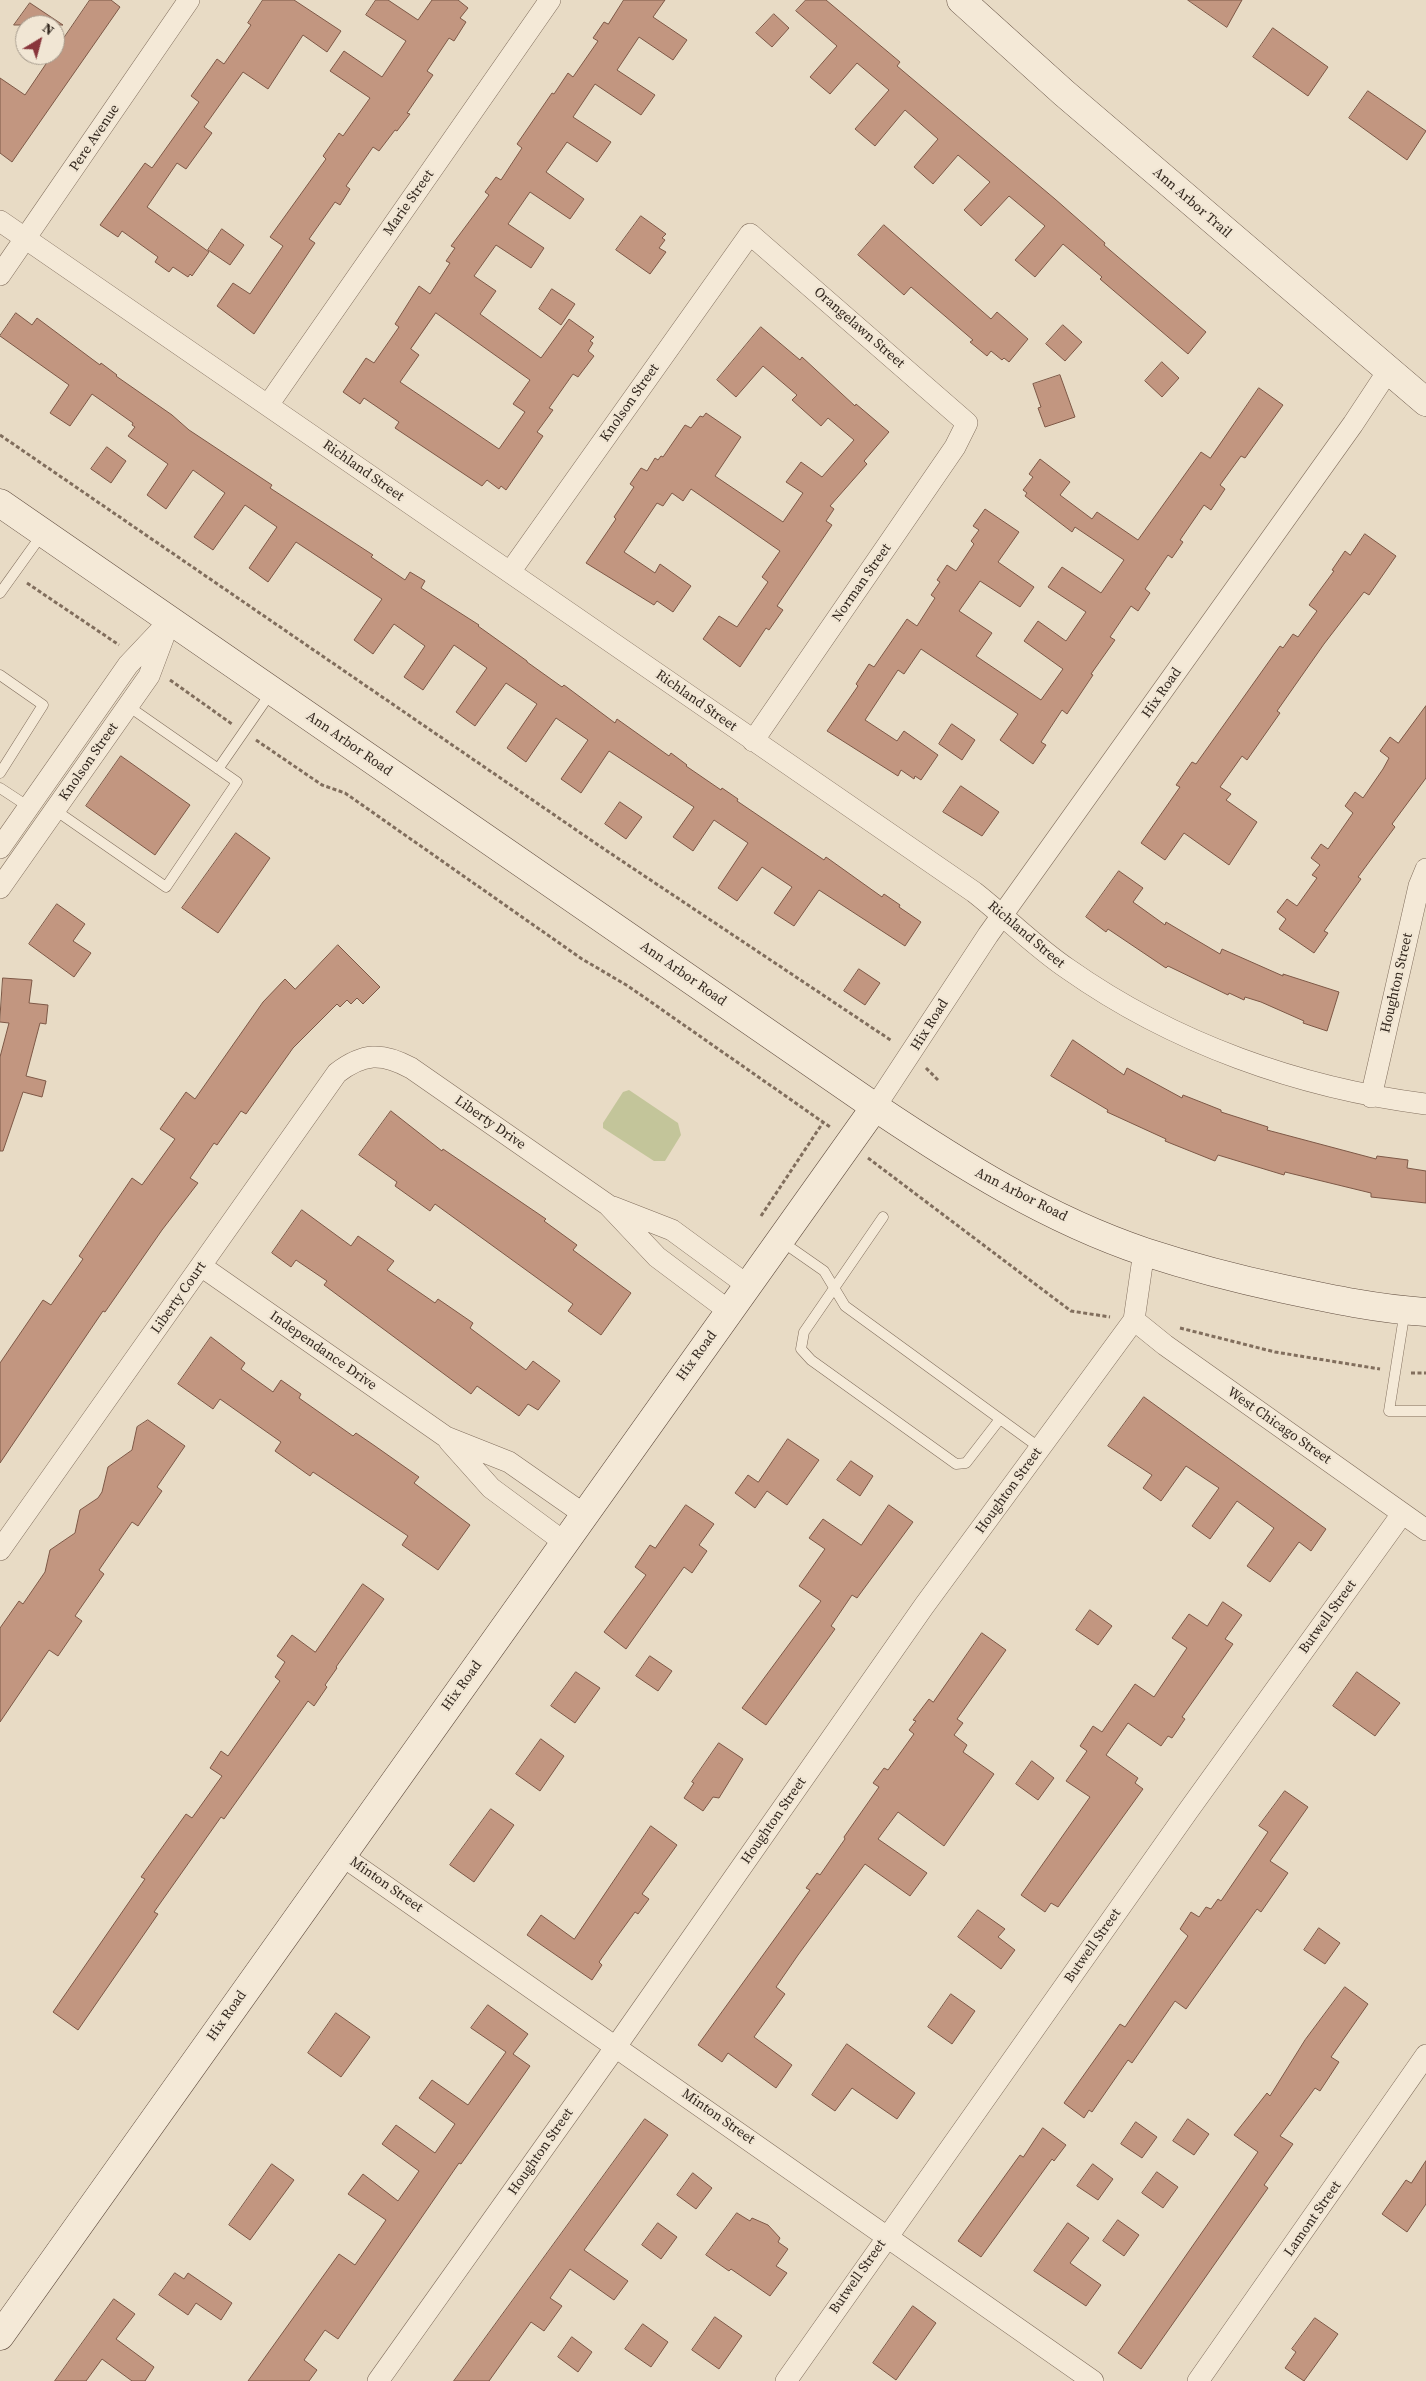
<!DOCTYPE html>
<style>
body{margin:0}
#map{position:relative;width:1426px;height:2381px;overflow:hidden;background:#e8dbc5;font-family:"Source Serif 4",serif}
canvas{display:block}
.north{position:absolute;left:15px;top:15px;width:50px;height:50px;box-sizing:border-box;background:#f1e6d4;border:1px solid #a59a8c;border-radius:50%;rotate:37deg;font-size:14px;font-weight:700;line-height:20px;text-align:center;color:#33281f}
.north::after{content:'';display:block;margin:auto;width:18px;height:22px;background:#89353b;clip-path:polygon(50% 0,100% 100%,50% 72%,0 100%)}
</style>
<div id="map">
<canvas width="1426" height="2381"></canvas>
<div class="north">N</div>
</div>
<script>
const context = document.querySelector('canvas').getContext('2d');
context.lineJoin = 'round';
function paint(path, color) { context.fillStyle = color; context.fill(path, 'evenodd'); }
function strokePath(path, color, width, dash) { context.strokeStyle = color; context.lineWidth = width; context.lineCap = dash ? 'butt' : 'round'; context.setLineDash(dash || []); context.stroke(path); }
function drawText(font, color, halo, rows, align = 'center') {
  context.font = font + ' "Source Serif 4",serif'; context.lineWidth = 4.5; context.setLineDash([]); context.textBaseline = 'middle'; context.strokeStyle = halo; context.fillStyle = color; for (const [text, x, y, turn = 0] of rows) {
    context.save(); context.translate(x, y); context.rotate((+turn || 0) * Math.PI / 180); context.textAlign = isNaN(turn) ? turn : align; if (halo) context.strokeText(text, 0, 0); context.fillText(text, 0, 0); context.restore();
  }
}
paint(new Path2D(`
 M629,1090L678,1123L681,1135L665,1161H654L603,1128V1123L623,1092Z`), '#c3c59a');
const building = new Path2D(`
 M90,0H111L120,7L12,162L0,153V78L25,95L52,55H55V51Z
 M263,0H294L341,31L327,52L303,35L268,89L243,72L204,127L212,133L186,169L177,163L147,207L209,252L192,276L190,274L188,277L173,267L169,272L155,262L158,257L122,231L118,237L100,225L145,163L152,168L199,102L191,96L217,59L224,64L251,25L248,23Z
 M376,0H388L418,20L432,0H458L468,8L460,18L466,22L454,41L449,38L427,71L433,75L407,113L410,114L397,131L395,130L379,151L373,147L346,186L350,189L340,205L335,202L309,239L315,243L254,334L217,306L233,283L250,294L283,246L270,237L326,159L323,156L339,133L343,136L370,98L330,71L344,51L382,77L406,41L366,15Z
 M624,0H665L653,17L687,40L673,60L639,37L617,70L655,95L641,115L595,84L573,117L611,142L597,162L567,142L546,172L584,199L570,219L530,192L508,224L544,248L531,268L496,245L474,276L496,291L480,314L541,358L569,319L594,337L590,341L593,343L588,351L594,356L578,377L573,374L549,408L553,410L537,432L543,436L506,490L501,486L499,489L487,480L482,486L395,428L399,422L364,398L360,404L343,392L366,358L374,363L399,327L395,324L419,286L430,294L450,263L446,261L455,248L451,246L489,195L485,192L496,177L501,180L522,148L517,144L552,93L554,94L568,73L573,77L598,41L593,38L604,22L608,24ZM436,313L530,380L513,404L525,412L499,449L400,382L419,355L411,349Z
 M806,0H826L900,62L897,66L1055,199L1105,243L1104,245L1206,332L1188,354L1100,279L1102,277L1063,244L1035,277L1015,260L1045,226L1009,196L981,226L964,210L990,182L958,155L933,184L914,167L938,139L905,110L875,146L855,129L889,90L857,63L830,94L810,77L837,46L796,11Z
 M1188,0H1242L1227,27Z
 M30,3L63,25H14Z
 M774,14L789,28L772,47L756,33Z
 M1273,28L1328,67L1308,96L1253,57Z
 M1368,91L1426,131L1407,160L1349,118Z
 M641,216L666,234L662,238L665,240L659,248L666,252L650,274L616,250Z
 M884,225L991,319L997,312L1028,339L1009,362L1004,358L1002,360L991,351L987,356L970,342L973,340L911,287L904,295L858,255Z
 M222,229L244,245L230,265L208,250Z
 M552,289L575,304L561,325L539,309Z
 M16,313L32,325L37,318L100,365L101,363L117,375L116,376L172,415L189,430L272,485L270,488L373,555L371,557L405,580L410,572L425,581L421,588L479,625L478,626L527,661V662L562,687L564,685L615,723L617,719L669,756L671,753L687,765L686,766L721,790L722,788L738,799L737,801L824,860L826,857L882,897L884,894L900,905L899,907L921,922L905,946L819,890L794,926L774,913L792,887L762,867L737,901L718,888L748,843L714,820L693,851L673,837L694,807L609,751L581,793L561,779L588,740L556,718L526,762L507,748L537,704L506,683L475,726L456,712L487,668L454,645L423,690L404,677L425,646L394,624L373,654L354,640L382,599L296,542L268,582L249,568L277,527L245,505L213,550L194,537L225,493L193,470L166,509L147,495L168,464L128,436L135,427L132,425L133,423L92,394L70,426L50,413L69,385L0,336Z
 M1063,325L1082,342L1065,361L1046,344Z
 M761,327L800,360L802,357L855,406L856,404L889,432L864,461L867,464L830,506L834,509L826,521L832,525L777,606L783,610L769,630L766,628L740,667L703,639L719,616L737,627L768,582L762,577L780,551L691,489L683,501L672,493L663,506L657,503L624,552L655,573L660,564L691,586L673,612L657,601L654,605L586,563L616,519L614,517L634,487L630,484L641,468L647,471L655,458L658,460L661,456L663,457L685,425L691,428L700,416L703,417L706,413L741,437L715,476L783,522L803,493L786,482L801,462L822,477L854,440L828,418L821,426L792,400L797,395L763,366L736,397L717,380Z
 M1162,362L1179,378L1162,397L1145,381Z
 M1060,375L1075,417L1045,427L1038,408L1041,407L1033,384Z
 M1259,388L1283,405L1245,458L1241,456L1220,485L1225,489L1211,510L1204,505L1180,540L1183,542L1172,558L1168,555L1145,589L1150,593L1138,611L1131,606L1110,637L1115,640L1091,674L1093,675L1067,714L1062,710L1041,742L1046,745L1033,764L1000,740L1018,714L921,649L904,674L898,670L865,720L897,741L904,731L938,755L921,780L915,776L914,779L901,770L898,776L827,731L858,686L856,684L869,664L874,667L907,619L917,626L935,598L931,595L940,582L937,580L947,565L956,571L974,544L971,541L979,530L973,526L985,509L1019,532L998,562L1034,587L1020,607L980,581L959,611L992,633L976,656L1041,700L1063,669L1024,641L1038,621L1066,641L1086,612L1048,587L1062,567L1101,593L1124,560L1075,527L1072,532L1025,496L1027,493L1023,490L1033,477L1029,474L1040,459L1070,482L1060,495L1092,519L1097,512L1138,540L1201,452L1210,458Z
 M107,447L126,461L111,483L91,469Z
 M1365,534L1396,556L1369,595L1364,592L1324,644L1277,711L1280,713L1247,760L1242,756L1220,787L1231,794L1226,800L1257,822L1229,865L1184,833L1165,860L1141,843L1180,787L1176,785L1192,762L1196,764L1280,646L1283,648L1293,634L1298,637L1317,611L1309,605L1334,571L1332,570L1345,551L1350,555Z
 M1426,706V778L1392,824L1395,827L1358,877L1361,879L1324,931L1328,933L1314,953L1279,929L1286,919L1277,912L1287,899L1297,906L1317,878L1312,875L1320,865L1311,858L1321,844L1328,849L1353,813L1345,806L1355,792L1363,798L1383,769L1389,758L1380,751L1390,737L1398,743Z
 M952,724L975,740L962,760L939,744Z
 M121,756L190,805L155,855L86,806Z
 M961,786L999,812L982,836L943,812Z
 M620,802L642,817L626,839L605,824Z
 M236,833L270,858L218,933L182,908Z
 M1119,871L1143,888L1133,902L1165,925L1166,922L1220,954L1222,949L1283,976V974L1339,992L1327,1031L1303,1023L1304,1021L1261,1002L1245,997L1244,1000L1229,993L1228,995L1168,966L1166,968L1108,929L1106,932L1086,917Z
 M57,904L85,924L73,941L91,953L74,977L29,944Z
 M338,945L380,987L363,1004L357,998L351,1004L347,1000L340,1007L337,1004L293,1048L246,1114L241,1111L217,1145L214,1143L190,1178L198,1183L162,1230L105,1312L103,1311L0,1463V1363L43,1300L51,1305L83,1259L79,1256L132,1178L142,1185L175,1139L160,1129L186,1092L195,1099L263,1002L285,979L295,989Z
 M859,969L880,983L865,1005L844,991Z
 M3,978L32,980L29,1003L48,1005L46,1024L40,1023L26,1076L46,1081L42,1097L23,1092L3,1151H0V1057L9,1023L0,1022Z
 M1073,1040L1124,1075L1127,1068L1182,1098L1183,1095L1221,1110V1112L1268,1127L1267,1130L1376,1159L1377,1156L1408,1160L1407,1168L1426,1171V1203L1371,1197V1193L1285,1172L1284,1175L1218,1155L1215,1161L1165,1141L1166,1139L1107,1112L1108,1110L1051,1076Z
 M391,1111L442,1151L443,1149L546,1219L544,1221L577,1245L573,1250L631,1293L601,1335L568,1311L573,1304L435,1204L430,1211L395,1186L397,1182L359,1155Z
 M302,1210L351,1246L358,1236L394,1261L387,1270L435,1303L438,1299L473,1323L470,1328L526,1370L533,1361L560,1381L538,1410L528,1404L519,1416L477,1386L471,1394L324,1285L327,1281L296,1260L291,1267L272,1253Z
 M211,1337L245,1363L241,1369L273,1392L281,1380L301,1394L299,1398L353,1436L356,1433L375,1446L419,1477L414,1483L470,1525L438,1570L402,1545L408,1536L313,1472L310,1476L275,1451L281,1442L220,1399L213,1409L178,1384Z
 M1144,1397L1326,1529L1311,1551L1299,1542L1270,1582L1247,1566L1274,1528L1237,1501L1210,1539L1192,1526L1219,1488L1186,1466L1161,1501L1143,1488L1152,1475L1108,1446Z
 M148,1420L185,1446L157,1487L162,1491L138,1526L132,1522L99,1570L104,1574L75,1616L82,1621L58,1656L49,1650L0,1722V1628L19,1601L23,1604L45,1572L50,1550L75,1533L80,1510L98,1498L102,1492L108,1467L132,1450L137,1427Z
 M788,1439L819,1460L787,1505L767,1491L755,1508L735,1493L748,1475L758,1482Z
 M851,1461L873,1476L860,1496L837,1480Z
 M686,1505L714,1524L699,1545L707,1551L692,1573L684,1567L626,1649L604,1632L646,1575L635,1567L650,1545L655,1548Z
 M889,1505L913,1522L857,1598L852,1595L831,1626L835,1629L766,1725L742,1708L821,1601L799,1586L825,1549L809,1538L823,1519L861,1545Z
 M363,1584L384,1599L336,1667L337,1668L325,1685L327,1687L314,1706L308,1701L224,1819L221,1817L154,1912L158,1914L78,2030L53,2012L145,1879L141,1877L186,1814L192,1818L222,1776L210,1768L221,1751L228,1756L280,1681L275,1677L285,1662L277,1656L292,1635L315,1652Z
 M1223,1602L1242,1615L1225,1639L1233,1644L1182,1717L1185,1719L1172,1738L1168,1736L1161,1746L1128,1723L1106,1755L1138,1778L1135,1783L1143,1789L1058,1907L1051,1903L1045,1912L1021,1895L1090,1797L1066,1781L1087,1751L1080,1746L1093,1726L1102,1732L1135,1684L1154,1697L1187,1648L1172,1638L1189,1614L1207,1626Z
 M1090,1610L1112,1626L1098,1645L1076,1630Z
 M982,1633L1006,1650L957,1719L963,1723L954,1735L967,1745L963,1752L994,1774L944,1846L898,1812L878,1839L927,1873L910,1896L865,1864L798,1955L776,1987L785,1994L754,2037L792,2065L776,2088L728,2053L722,2062L698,2045L810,1890L806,1888L817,1873L820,1875L845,1839L844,1837L879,1787L873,1783L884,1768L888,1770L914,1734L909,1730L916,1721L913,1720L929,1699L933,1702Z
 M650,1656L672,1671L658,1691L636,1676Z
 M576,1672L600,1688L575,1723L551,1706Z
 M1357,1672L1400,1703L1375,1736L1333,1706Z
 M541,1739L564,1756L540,1791L516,1774Z
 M719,1743L743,1759L719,1798L713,1797L703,1811L684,1798L694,1783L692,1782Z
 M1032,1761L1054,1778L1038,1800L1016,1784Z
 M1285,1791L1308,1807L1270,1861L1288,1873L1261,1912L1257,1909L1186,2009L1175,2001L1132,2063L1128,2060L1092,2112L1089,2110L1084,2118L1064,2103L1120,2024L1125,2027L1188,1936L1180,1929L1191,1912L1199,1917L1206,1907L1211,1909L1218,1899L1221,1901L1268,1832L1259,1826Z
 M491,1809L514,1825L474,1882L450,1865Z
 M651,1826L677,1845L642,1894L649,1899L638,1914L635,1912L611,1945L599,1962L602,1965L592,1980L527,1935L541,1915L574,1939Z
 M978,1910L1005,1929L998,1937L1015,1950L1001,1969L958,1937Z
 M1319,1928L1340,1943L1325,1964L1304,1950Z
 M1345,1987L1368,2004L1331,2057L1339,2062L1320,2091L1315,2088L1280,2136L1293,2144L1264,2185L1268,2188L1141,2369L1118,2353L1258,2152L1234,2135L1267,2093L1270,2096L1305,2040Z
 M951,1994L975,2011L952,2044L928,2027Z
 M488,2005L528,2034L513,2054L530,2066L461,2164L459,2163L338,2339L325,2330L304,2360L317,2370L309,2381H248L339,2254L355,2265L386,2220L348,2194L363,2174L398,2201L419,2171L382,2144L396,2125L435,2153L455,2124L419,2098L432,2080L468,2105L506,2052L471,2028Z
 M336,2013L370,2037L341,2077L308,2053Z
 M847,2044L915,2093L897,2119L852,2088L835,2111L812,2095Z
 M645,2119L668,2135L584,2250L628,2281L614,2300L570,2269L550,2298L562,2306L544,2331L531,2322L489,2381H454Z
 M1188,2119L1209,2134L1194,2155L1173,2141Z
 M1136,2122L1157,2137L1142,2158L1121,2144Z
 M1043,2128L1066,2145L1054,2161L1052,2159L981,2257L958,2241L1020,2155L1023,2157Z
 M1426,2161V2204L1407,2232L1382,2214L1406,2180L1411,2183Z
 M272,2164L294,2180L250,2240L229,2225Z
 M1093,2164L1113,2179L1098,2200L1077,2186Z
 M1157,2172L1178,2187L1163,2208L1142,2193Z
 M693,2173L712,2188L696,2209L677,2195Z
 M737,2213L750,2221L752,2218L768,2225L780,2238L778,2242L788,2249L776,2266L787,2273L770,2296L731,2269L729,2271L706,2255Z
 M1118,2220L1139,2235L1124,2256L1103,2241Z
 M658,2223L677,2237L661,2259L642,2245Z
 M1068,2223L1089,2238L1070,2263L1101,2285L1086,2306L1034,2271Z
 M175,2273L184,2279L188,2273L232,2303L221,2320L196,2303L188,2315L159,2295Z
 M114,2299L135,2314L116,2339L154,2367L145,2381H132L102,2359L86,2381H55Z
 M913,2306L936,2323L896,2380L873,2363Z
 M715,2317L742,2336L719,2369L692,2350Z
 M1315,2318L1338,2334L1304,2381L1285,2368L1296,2352L1292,2349Z
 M643,2324L668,2342L651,2367L625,2349Z
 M572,2337L592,2352L578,2372L558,2357Z`);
paint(building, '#c29680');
strokePath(building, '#7d5846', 1);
const lane = new Path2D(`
 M0,593L43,533
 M0,675L43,705L0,773
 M218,769L272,691
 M0,788L29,807
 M55,810L166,887L237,782L128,706
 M883,1217L804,1332L801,1349L811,1360L956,1464L966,1463L1000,1419
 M781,1241L824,1271L845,1306L1040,1448
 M1405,1310L1389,1411H1426`);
const street = new Path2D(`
 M0,221L974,892C1006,917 1034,946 1068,969C1173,1043 1299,1088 1426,1104
 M0,275L189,0
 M268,405L550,0
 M510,572L750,234L967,423L955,447L753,741
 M0,848L128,665L161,630
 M0,888L149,676L170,620
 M1371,1097L1419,886L1426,869
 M875,1107L988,935L1353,424L1388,371
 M613,1207L672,1230L747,1285
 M201,1266L446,1437L509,1462L585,1515
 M1134,1320L1165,1345L1426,1530
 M449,1441L491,1488L564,1542
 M0,1550L337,1073C363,1053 382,1052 411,1068L608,1205L657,1257L729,1311
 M341,1855L1093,2381
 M378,2381L617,2045L924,1606L1134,1320L1144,1251
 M786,2381L1188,1811L1402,1514
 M1198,2381L1426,2055`);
const secondary = new Path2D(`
 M961,0L1064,93L1426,402
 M0,503L875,1107C960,1164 1047,1219 1145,1252C1191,1267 1237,1279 1284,1289C1331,1299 1378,1309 1426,1312
 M0,2336L875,1107`);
strokePath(lane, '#816e5d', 11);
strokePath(street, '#816e5d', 22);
strokePath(secondary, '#634f41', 29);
strokePath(new Path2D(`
 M0,435L604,849L892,1041
 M27,583L119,645
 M170,680L232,724
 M256,740L322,785L345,793L582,959L628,986L830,1127
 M926,1068L938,1080
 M868,1158L1071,1311L1110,1317
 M761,1216L824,1121
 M1180,1328L1275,1352L1380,1369
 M1411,1373H1426`), '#816e5d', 3, [4, 2.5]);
strokePath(lane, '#f4e9d7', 10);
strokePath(street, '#f4e9d7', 21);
strokePath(secondary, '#f4e9d7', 28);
drawText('14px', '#33281f', '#f1e6d4', [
 ["Pere Avenue",95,138,-56],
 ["Marie Street",409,203,-55],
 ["Ann Arbor Trail",1192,203,41],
 ["Orangelawn Street",859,328,41],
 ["Knolson Street",630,403,-55],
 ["Richland Street",363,471,35],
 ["Norman Street",862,583,-55],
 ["Hix Road",1162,693,-55],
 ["Richland Street",696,701,35],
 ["Ann Arbor Road",349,744,35],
 ["Knolson Street",89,762,-55],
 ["Richland Street",1026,935,40],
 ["Ann Arbor Road",683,974,35],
 ["Houghton Street",1397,983,-77],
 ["Hix Road",930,1025,-58],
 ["Liberty Drive",490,1123,35],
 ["Ann Arbor Road",1021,1195,27],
 ["Liberty Court",179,1298,-55],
 ["Independance Drive",323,1351,35],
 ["Hix Road",697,1356,-54],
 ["West Chicago Street",1279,1426,35],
 ["Houghton Street",1009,1491,-54],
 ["Butwell Street",1328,1617,-54],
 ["Hix Road",462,1686,-54],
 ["Houghton Street",774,1821,-55],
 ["Minton Street",386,1885,35],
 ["Butwell Street",1093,1946,-55],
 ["Hix Road",227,2016,-55],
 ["Minton Street",718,2117,35],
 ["Houghton Street",541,2152,-55],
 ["Lamont Street",1313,2219,-55],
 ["Butwell Street",858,2277,-55]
]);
</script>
